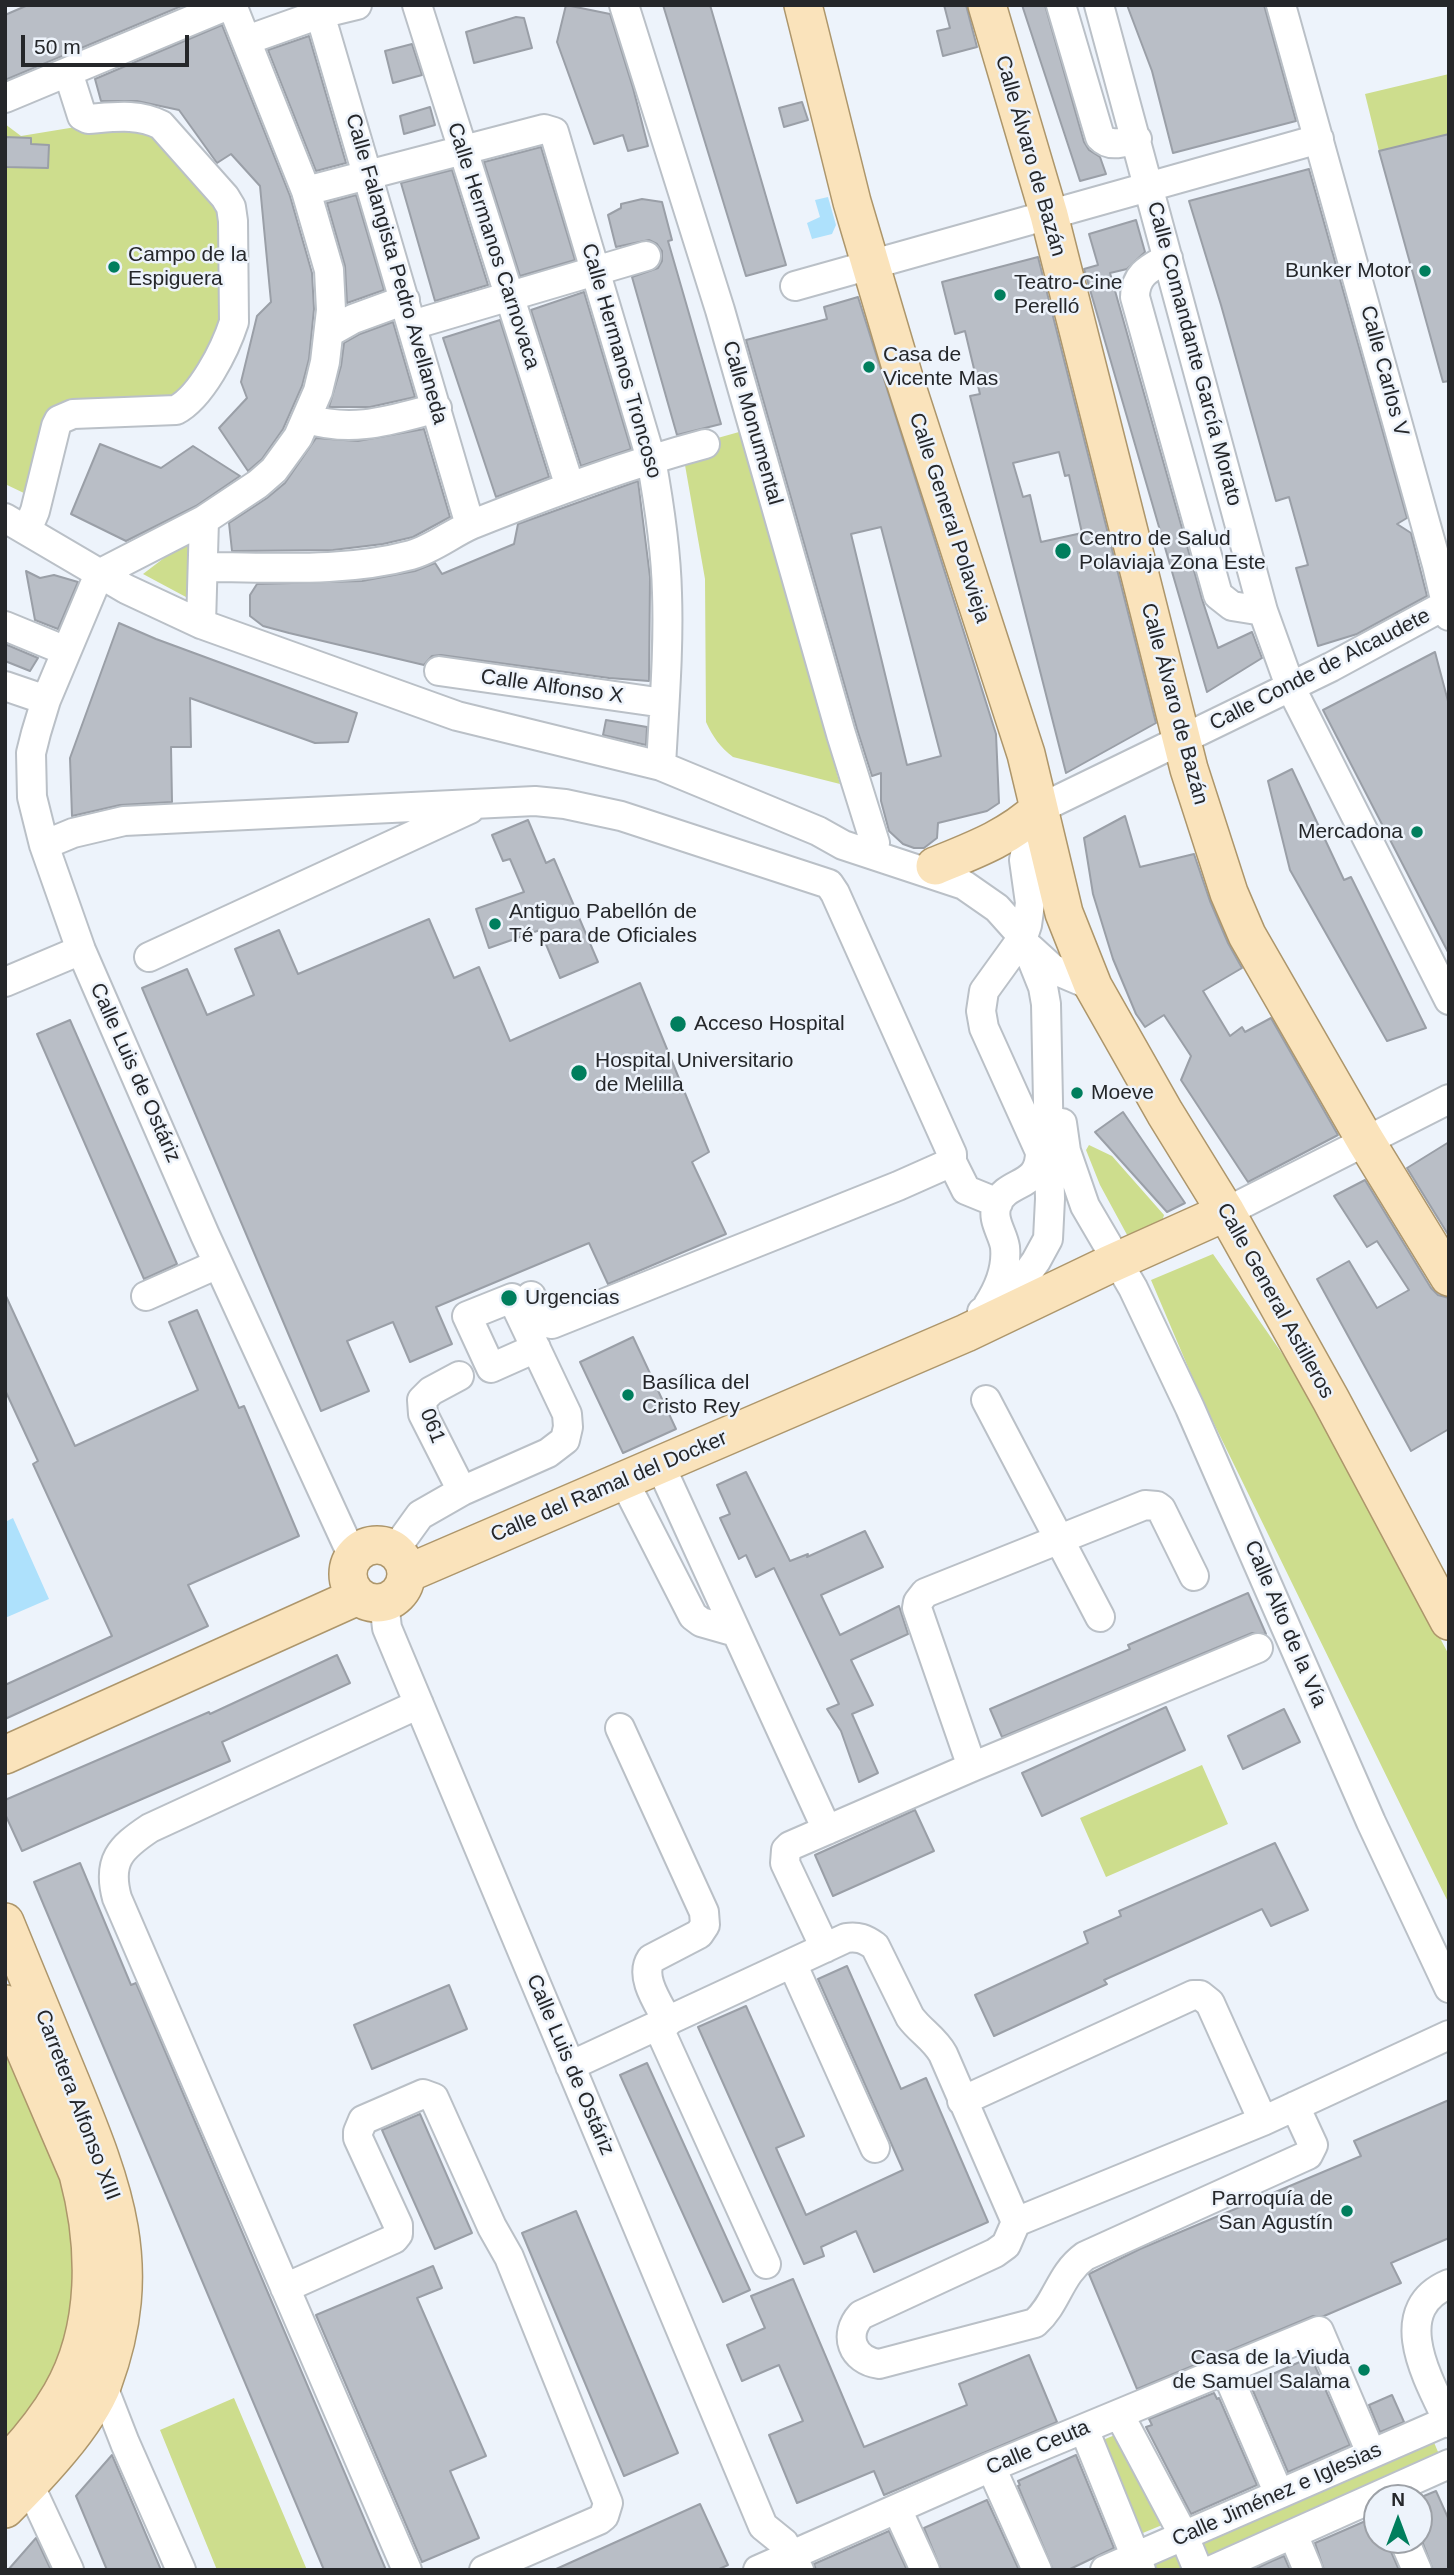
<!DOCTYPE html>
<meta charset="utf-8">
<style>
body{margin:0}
#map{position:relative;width:1454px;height:2575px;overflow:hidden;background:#edf3fb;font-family:Helvetica,sans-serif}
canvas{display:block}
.frame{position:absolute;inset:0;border:7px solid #25272a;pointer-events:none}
.north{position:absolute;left:1363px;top:2484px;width:70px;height:70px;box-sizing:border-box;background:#edf3fb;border:2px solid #9da1a7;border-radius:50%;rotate:0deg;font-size:19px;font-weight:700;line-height:28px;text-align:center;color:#25272a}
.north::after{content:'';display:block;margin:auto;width:24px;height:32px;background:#007e5d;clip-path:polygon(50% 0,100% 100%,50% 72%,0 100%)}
.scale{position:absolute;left:21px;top:35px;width:168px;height:32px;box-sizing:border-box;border:4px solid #25272a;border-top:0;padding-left:9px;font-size:21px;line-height:24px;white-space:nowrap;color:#25272a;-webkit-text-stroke:5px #edf3fb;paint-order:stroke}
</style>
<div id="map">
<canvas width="1454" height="2575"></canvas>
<div class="frame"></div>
<div class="north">N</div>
<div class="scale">50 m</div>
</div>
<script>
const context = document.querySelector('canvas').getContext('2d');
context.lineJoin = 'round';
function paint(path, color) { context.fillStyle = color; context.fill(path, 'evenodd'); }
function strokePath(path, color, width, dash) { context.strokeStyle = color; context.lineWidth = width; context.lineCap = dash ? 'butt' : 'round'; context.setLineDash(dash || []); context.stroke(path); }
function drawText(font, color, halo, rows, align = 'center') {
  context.font = font + ' Helvetica,sans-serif'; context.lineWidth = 5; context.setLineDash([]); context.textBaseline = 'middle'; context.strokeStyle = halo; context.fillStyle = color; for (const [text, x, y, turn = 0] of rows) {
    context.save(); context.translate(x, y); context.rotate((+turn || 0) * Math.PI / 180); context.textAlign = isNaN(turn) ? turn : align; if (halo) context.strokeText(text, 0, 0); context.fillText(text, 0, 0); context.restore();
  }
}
paint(new Path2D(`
 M1449,74V134L1379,151L1365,94Z
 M5,124L21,136L94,124L148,127L221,207V323L185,395L55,411L28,495L5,484Z
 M739,432L840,784L733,757C720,747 713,737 706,722L705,579L682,448Z
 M189,539L199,604L143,574Z
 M1089,1145L1112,1156L1164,1215L1160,1229L1132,1244L1100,1185L1086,1150Z
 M1213,1254L1311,1395L1449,1655V1904L1199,1393L1151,1280Z
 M1202,1765L1228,1824L1106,1877L1080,1818Z
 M5,2044L66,2179L77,2272L62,2368L5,2447Z
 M234,2398L307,2570H217L160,2430Z
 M1127,2430L1167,2523L1138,2535L1098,2442Z
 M1433,2440L1441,2459L1206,2562L1196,2542Z
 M1174,2552L1183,2570H1150L1148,2564Z`), '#cddd8d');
paint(new Path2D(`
 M828,197L836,225L832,234L812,239L807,223L820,217L815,200Z
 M13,1518L49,1599L5,1618V1522Z`), '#aee1fc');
const building = new Path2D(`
 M28,5H184L5,80V15Z
 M566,5L610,14L633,88L648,146L628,151L623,135L594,144L557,42Z
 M663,5H710L786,265L746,276Z
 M944,5H966L977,47L943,56L937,31L950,28Z
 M1022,5H1045L1084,142L1089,150L1100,157L1106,174L1080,181Z
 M1127,5H1264L1296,121L1173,153L1152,71Z
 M516,17L524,18L532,48L474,63L466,32Z
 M222,25L290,196L312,273L314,309L309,359L302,386L283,429L262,459L248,471L219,428L247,398L241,382L257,316L271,302L260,186L231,154L217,163L179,110L137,101H101L95,79Z
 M309,36L346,163L316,171L268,50Z
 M412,44L422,75L393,83L385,51Z
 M802,102L808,120L784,127L779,108Z
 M430,107L435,125L404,134L400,116Z
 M1449,134V381L1443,382L1379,151Z
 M5,137L31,138V144L49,145L48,168L5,167Z
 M541,147L575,260L520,276L484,162Z
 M1309,169L1407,518L1397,524L1411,533L1427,596L1357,634L1318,646L1296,568L1308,565L1289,497L1276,501L1221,305L1189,201Z
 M452,170L488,285L435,301L401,183Z
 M356,195L384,290L347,303L345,266L327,203Z
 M642,199L662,202L672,240L668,241L721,424L677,435L632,277L658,268L662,261V251L657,244L649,240L616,247L608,215L621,208V204Z
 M1136,220L1145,252L1127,269L1110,273L1202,599L1218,648L1252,632L1262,658L1207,692L1084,269L1098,265L1089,234Z
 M1038,257L1156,723L1066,773L970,396L980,394L965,331L955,334L942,282ZM1059,452L1065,476L1069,475L1082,533L1041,542L1030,495L1023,497L1013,463Z
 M584,292L631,449L581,466L531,310Z
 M858,297L996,734L999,803L987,811L938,823L937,838L924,848H914L903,844L889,831L881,801V773L872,776L857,729L746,340L827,319L824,307ZM881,527L941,756L907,765L851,534Z
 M500,320L549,477L496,497L443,338Z
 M393,322L415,397L370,407H329L341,366L344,343L360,334Z
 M424,429L450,517L413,537L383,544L333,550L232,551L229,523L267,498L285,483L316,438L358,441Z
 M100,444L161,468L193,446L240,476L196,506L126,541L71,514Z
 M638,481L650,577L649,681L609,678L441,655L432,656L424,665L289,633L263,626L250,616V595L257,584L362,581L415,571L435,563L442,574L514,544L518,524Z
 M26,571L40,578L54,575L78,582L58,629L35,620Z
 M119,623L156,639L357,713L348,742L315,743L190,698L191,747H171L172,802L120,805L72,816L70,758Z
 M5,644L38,658L30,671L5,661Z
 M1435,652L1449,705V954L1323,710Z
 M606,720L647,727L646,745L603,735Z
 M1292,769L1344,880L1351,877L1426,1028L1387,1041L1290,870L1268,781Z
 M1125,816L1140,867L1194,854L1210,901L1228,943L1242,968L1203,991L1230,1036L1242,1027L1245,1032L1271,1018L1338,1135L1248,1182L1181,1080L1191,1056L1164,1015L1145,1027L1136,1014L1113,959L1093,894L1084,838Z
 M528,820L546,863L554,859L598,962L560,978L540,930L489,948L476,909L524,892L510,859L503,861L492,835Z
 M429,919L454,978L479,967L510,1041L640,983L709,1152L692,1162L726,1234L608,1284L589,1243L436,1307L452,1344L410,1362L393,1322L347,1341L369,1391L321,1411L142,988L187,969L207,1015L254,995L235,949L279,930L298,974Z
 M70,1020L177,1264L144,1279L37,1034Z
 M1123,1112L1185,1203L1167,1212L1095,1132Z
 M1449,1142V1236L1407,1168Z
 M1365,1180L1431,1288L1438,1295L1449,1298V1429L1411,1451L1317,1279L1349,1261L1377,1308L1409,1290L1377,1241L1367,1247L1334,1196Z
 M5,1294L75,1446L198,1390L169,1322L197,1310L239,1408L244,1406L299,1536L188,1585L208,1626L5,1719V1685L112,1636L33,1464L38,1461L5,1390Z
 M633,1337L676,1429L623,1453L580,1362Z
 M746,1472L790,1561L808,1554L807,1557L865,1531L883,1567L821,1595L840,1635L899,1606L901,1612L908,1634L851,1660L873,1705L852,1714L878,1773L859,1782L841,1731L827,1709L839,1704L774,1568L756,1577L746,1555L739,1559L720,1518L730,1514L717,1485Z
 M1248,1593L1266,1634L1252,1633L1002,1737L990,1709L1130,1649L1128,1645Z
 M337,1655L350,1683L222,1742L230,1761L22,1851L5,1814V1800L209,1712L210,1714Z
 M1166,1707L1185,1750L1042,1816L1022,1773Z
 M1284,1709L1300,1742L1243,1769L1228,1736Z
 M915,1810L934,1851L833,1896L815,1855Z
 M1275,1843L1308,1910L1271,1926L1262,1909L1104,1980L1107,1984L994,2036L975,1995L1088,1943L1084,1932L1121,1916L1119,1911Z
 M80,1863L131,1985L136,1983L386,2570H324L34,1882Z
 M847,1966L901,2089L926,2078L988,2222L874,2272L856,2231L821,2247L824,2256L804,2264L698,2027L746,2006L804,2136L776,2148L806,2215L903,2170L818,1979Z
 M449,1985L467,2029L372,2069L354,2025Z
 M647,2063L750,2290L723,2302L620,2075Z
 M1449,2100V2238L1391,2263L1401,2283L1324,2316H1313L1137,2389L1089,2274L1140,2249L1361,2156L1354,2141Z
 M420,2114L472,2233L435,2249L382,2130Z
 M576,2211L678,2453L624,2476L522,2233Z
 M433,2266L442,2288L417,2298L486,2456L450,2471L479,2538L422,2562L316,2315Z
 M793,2279L864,2447L967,2405L959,2384L1029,2355L1057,2422L884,2495L874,2471L797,2503L769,2435L803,2421L779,2365L742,2381L727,2345L765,2328L751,2296Z
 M1311,2357L1350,2445L1288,2472L1250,2384Z
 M1214,2393L1217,2399L1219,2398L1257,2485L1191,2514L1146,2427L1152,2425L1149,2419Z
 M1392,2395L1404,2422L1380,2432L1369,2405Z
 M112,2455L161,2570H107L76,2496Z
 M1076,2455L1114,2548L1068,2570H1053L1018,2486L1020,2485L1018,2481Z
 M1436,2491L1449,2520V2570H1433L1419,2533V2498Z
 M987,2500L1019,2570H941L924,2528Z
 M700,2504L728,2565L717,2570H554Z
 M1377,2516V2540H1386L1399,2570H1324L1315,2543Z
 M889,2531L907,2570H816L814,2564Z
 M36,2538L51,2570H8Z
 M1284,2556L1290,2570H1253L1272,2561Z`);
paint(building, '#b9bec6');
strokePath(building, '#9a9fa7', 2);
const minor = new Path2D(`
 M232,5L306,191L329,270L331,310L325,362L318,391L298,437L274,470L258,484L204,520L99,574L46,700L36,733L31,753L32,797L44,845L81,950L205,1235L353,1557
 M331,5L320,14L470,525
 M417,5L570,487
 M624,5L720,310L841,734L875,843
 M1061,5L1100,137C1110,148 1124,142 1137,139
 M1099,5L1263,611L1290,686L1449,1000
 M1281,5L1437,565L1449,616
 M247,40L320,14L357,5
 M5,98L228,5
 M306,191L544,129L554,132L651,459C659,503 666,547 667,593C669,650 664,708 661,766
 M1168,258C1150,268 1135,274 1135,297L1218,595L1232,606L1263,611
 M795,286L1319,139
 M412,325L646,256
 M330,332L353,319L405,300
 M307,419C355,433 390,420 437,408
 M5,518L126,589L201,624L457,716L661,766L818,831L843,845L964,885L997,908L1023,937L1043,987L1046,1004L1050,1199L1048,1239L1036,1261L1024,1278L1010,1292L982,1312
 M27,530L35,511L56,426L59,420L73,414L176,410C201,397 225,350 234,322L233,221L231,207L225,197L161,125C138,113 114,117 88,119L82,116L68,72
 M203,567C272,567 344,573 411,555C433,549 452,533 473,524C549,494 626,465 705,444
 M201,624L204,520
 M5,626L66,651
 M439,671L664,703
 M5,686L46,700
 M44,845L73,833L124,821L535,801L565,804L621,816L829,884L835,893L952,1154V1162L898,1186L552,1324L543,1322L531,1296
 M1031,949L1053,969L1093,986
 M149,957L470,809
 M5,982L81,950
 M1062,1123L1066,1151L1085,1206L1133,1288L1190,1408L1371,1822L1449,1988
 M952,1162L966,1190L998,1203
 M1226,1212L1449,1099
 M146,1296L218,1264
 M988,1305C999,1288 1007,1267 1005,1247C1003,1233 991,1220 997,1204C1007,1179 1040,1189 1040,1152L984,1028L981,1011L984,991L1023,937L1027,925L1030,903L1024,860L1028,838L1039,809L1331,667L1449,603
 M459,1376L431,1391L422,1400L423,1414L462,1491
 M986,1400L1100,1617
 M660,1465L827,1830
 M624,1481L693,1616L701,1622L736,1632
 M394,1551L420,1515L462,1491L548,1453L565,1440L568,1427L567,1414L512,1298L467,1316L491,1368L536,1348
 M384,1602L387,1628L763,2526L784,2543L799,2570
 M620,1728L704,1912L705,1925L699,1934L651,1959C639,1977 659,2004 668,2022
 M972,1767L917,1608L918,1602L925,1593L1145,1505L1157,1506L1161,1509L1194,1576
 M825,1948L785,1863L786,1850L790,1846L972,1767L1258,1648
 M792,1963L875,2148
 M658,2026L766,2264
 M570,2066L846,1938C858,1936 865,1939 875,1946L910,2017C920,2031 934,2038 943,2054L1016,2222L1006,2245L995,2253L861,2315C843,2335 852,2360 879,2364L1035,2323C1058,2302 1059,2275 1085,2256L1308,2155L1313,2145L1295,2106
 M962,2101L1193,1995H1200L1210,2003L1263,2121
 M1016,2222L1263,2121L1449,2035
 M1449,2284C1387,2310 1429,2381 1449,2423
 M285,2288L394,2239L398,2234V2225L358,2138V2132L363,2120L423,2094L434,2098L492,2227L509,2257L608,2503L604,2516L599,2520L484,2570
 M1226,2371L1279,2494
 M102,2384L125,2443L181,2570
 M1119,2414L1184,2536L1198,2570
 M1084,2429L1141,2570
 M991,2467L1037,2570
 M29,2484L69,2570
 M897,2509L925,2570
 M1293,2534L1308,2570
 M1404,2540L1417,2570
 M407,2570L117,1898C107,1861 120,1848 150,1828L419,1704
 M758,2570L991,2467L1319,2331L1371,2453
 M1105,2570L1449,2420
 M1212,2570L1449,2464`);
const major = new Path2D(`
 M803,5L852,202L905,381L1026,754L1064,913L1093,986L1165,1113L1226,1212L1331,1400L1449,1621
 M987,5L1049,215L1189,769L1229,893L1247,935L1365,1140L1449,1277
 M935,866C972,851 1010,837 1039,809
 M348 1574a29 29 0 1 1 58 0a29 29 0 1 1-58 0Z
 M406,1574L966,1333L1108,1265L1226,1212
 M5,1755L358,1596
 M5,1922C27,1975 48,2027 70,2080C114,2188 146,2266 103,2383C87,2425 37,2477 5,2509
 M5,2004L78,2174C97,2245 99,2329 61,2394C46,2420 26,2444 5,2466`);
strokePath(minor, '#bac0c7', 32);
strokePath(major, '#ad966b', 40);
strokePath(minor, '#fff', 28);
strokePath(major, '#fae3bb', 37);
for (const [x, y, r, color] of [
 [114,267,7,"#007e5d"],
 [1425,271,7,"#007e5d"],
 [1000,295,7,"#007e5d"],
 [869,367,7,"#007e5d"],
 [1063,551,9,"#007e5d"],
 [1417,832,7,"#007e5d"],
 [495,924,7,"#007e5d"],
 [678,1024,9,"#007e5d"],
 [579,1073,9,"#007e5d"],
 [1077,1093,7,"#007e5d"],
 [509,1298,9,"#007e5d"],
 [628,1395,7,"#007e5d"],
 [1347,2211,7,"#007e5d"],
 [1364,2370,7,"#007e5d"]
]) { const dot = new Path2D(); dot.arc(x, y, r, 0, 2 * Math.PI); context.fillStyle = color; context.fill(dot); strokePath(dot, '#edf3fb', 2.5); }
drawText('21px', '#25272a', '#edf3fb', [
 ["Calle Álvaro de Bazán",1030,156,74],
 ["Calle Hermanos Carnovaca",493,246,72],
 ["Calle Falangista Pedro Avellaneda",396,269,74],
 ["Calle Comandante García Morato",1194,354,75],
 ["Calle Hermanos Troncoso",621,361,74],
 ["Calle Carlos V",1384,371,75],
 ["Calle Monumental",752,423,74],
 ["Calle General Polavieja",949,518,72],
 ["Calle Conde de Alcaudete",1320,670,-27],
 ["Calle Alfonso X",552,687,8],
 ["Calle Álvaro de Bazán",1174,704,75],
 ["Calle Luis de Ostáriz",135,1073,66],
 ["Calle General Astilleros",1275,1301,61],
 ["061",432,1426,69],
 ["Calle del Ramal del Docker",609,1487,-23],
 ["Calle Alto de la Vía",1285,1624,67],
 ["Calle Luis de Ostáriz",570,2065,67],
 ["Carretera Alfonso XIII",77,2105,69],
 ["Calle Ceuta",1038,2448,-23],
 ["Calle Jiménez e Iglesias",1277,2495,-24]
]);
drawText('21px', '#25272a', '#edf3fb', [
 ["Campo de la",128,255],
 ["Espiguera",128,279],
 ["Bunker Motor",1411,271,"right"],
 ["Teatro-Cine",1014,283],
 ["Perelló",1014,307],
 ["Casa de",883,355],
 ["Vicente Mas",883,379],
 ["Centro de Salud",1079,539],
 ["Polaviaja Zona Este",1079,563],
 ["Mercadona",1403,832,"right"],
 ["Antiguo Pabellón de",509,912],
 ["Té para de Oficiales",509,936],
 ["Acceso Hospital",694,1024],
 ["Hospital Universitario",595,1061],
 ["de Melilla",595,1085],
 ["Moeve",1091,1093],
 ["Urgencias",525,1298],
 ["Basílica del",642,1383],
 ["Cristo Rey",642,1407],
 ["Parroquía de",1333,2199,"right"],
 ["San Agustín",1333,2223,"right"],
 ["Casa de la Viuda",1350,2358,"right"],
 ["de Samuel Salama",1350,2382,"right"]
], 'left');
</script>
